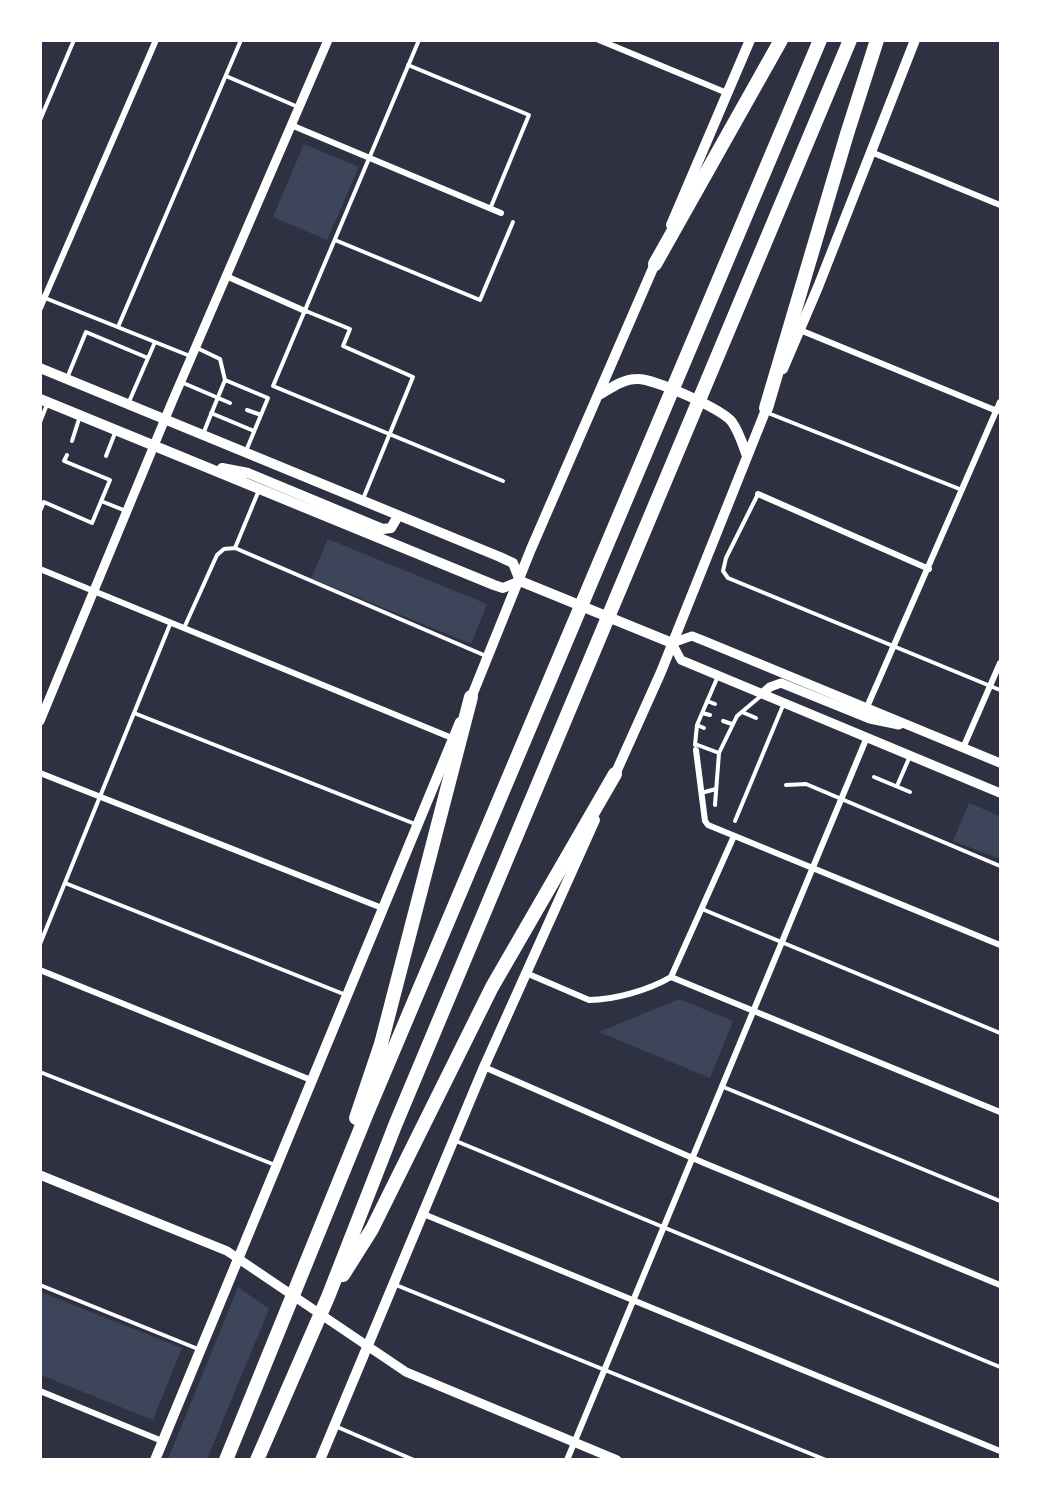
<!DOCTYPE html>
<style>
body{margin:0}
#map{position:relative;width:1041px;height:1500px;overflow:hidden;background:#2d3142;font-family:"Golos Text",sans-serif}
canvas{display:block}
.frame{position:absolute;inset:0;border:42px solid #fff;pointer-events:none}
</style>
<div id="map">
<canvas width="1041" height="1500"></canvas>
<div class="frame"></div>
</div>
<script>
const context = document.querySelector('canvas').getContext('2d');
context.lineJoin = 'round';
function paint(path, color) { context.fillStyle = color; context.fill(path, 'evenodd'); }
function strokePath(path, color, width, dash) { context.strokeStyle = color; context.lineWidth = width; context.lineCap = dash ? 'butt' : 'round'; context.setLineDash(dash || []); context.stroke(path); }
paint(new Path2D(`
 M304,144L359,167L327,240L273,217Z
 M328,539L487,604L471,644L311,578Z
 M969,803L1000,816V859L953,841Z
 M679,999L733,1021L710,1078L599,1032Z
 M238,1287L269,1309L207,1459H168Z
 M41,1292L182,1348L153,1420L41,1375Z`), '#3c4559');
strokePath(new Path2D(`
 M419,40L273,386L503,481
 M408,65L529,115L490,209
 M226,76L298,107
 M40,120L74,40
 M335,240L480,300L513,222
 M40,296L190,356
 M306,311L350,329L343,346L413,377L363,499
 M118,327L241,40
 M197,348L220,359L225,380
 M67,378L86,332L148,358
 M181,382L230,403
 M128,404L155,342
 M247,410L261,415
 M211,413L254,431
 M768,413L962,490
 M40,422L48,402
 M203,434L225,380L268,398L246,451
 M72,441L80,416
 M106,456L115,433
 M758,494L726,558L723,571L728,578L1000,690
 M101,501L126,511
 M40,511L44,502L92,523L110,480L64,461L67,455
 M235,548L259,490
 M184,628L217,555L224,549L235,548L486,656
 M707,701L715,704
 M742,712L756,718
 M134,713L415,824
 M702,713L710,715
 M723,721L732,724
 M697,725L704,728
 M695,744L719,753L737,716L762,695
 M695,745L697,725L718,676
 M874,777L910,792
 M786,785L806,784L1000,866
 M897,786L910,756
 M701,793L716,789
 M715,805L719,753
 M735,821L784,703
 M65,883L346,995
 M702,909L1000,1033
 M40,944L171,622
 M40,1072L275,1165
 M721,1086L1000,1201
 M456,1141L1000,1367
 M40,1285L198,1349
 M396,1285L826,1460
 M335,1426L414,1460`), '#fff', 4);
strokePath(new Path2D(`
 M599,40L727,93
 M291,125L501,213
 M871,152L1000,205
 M226,276L305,311
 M40,308L156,40
 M800,330L997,411
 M758,494L929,569
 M40,569L452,738
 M867,707L1000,402
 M963,748L1000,663
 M696,750L705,821L708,825L1000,945
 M40,773L382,908
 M40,970L311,1080
 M526,973L589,1000C614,1000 649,990 671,977
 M671,977L1000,1112
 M671,977L734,836
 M484,1067L704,1163L1000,1285
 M421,1213L1000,1451
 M40,1391L162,1441
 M567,1460L867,737`), '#fff', 6);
strokePath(new Path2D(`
 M762,694L770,687L781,683L870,719L899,725
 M40,721L172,402L328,40
 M1000,763L707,642L692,636L672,643L681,660L1000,793
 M40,1175L227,1251L406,1372L617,1460`), '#fff', 9);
strokePath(new Path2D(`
 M671,225L750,40
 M40,368L500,557L513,563L520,581
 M783,369L818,287L915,40
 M599,395C611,388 623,379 637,379C653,378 722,409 732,422C739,432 743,445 747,456
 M40,399L494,585L503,588L520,581L672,643
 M222,468L248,473L383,529L391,528L398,516
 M469,703L531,549L657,259
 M613,779L661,672L769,402
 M155,1460L460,722
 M320,1460L484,1067L595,820`), '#fff', 10);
strokePath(new Path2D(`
 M655,264L781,40
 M766,408L847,134L877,40
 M356,1118L381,1044L471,697
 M343,1275L372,1229L492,987L615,774
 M226,1460L367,1113L820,40
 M257,1460L328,1297L396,1123L850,40`), '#fff', 14);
</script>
